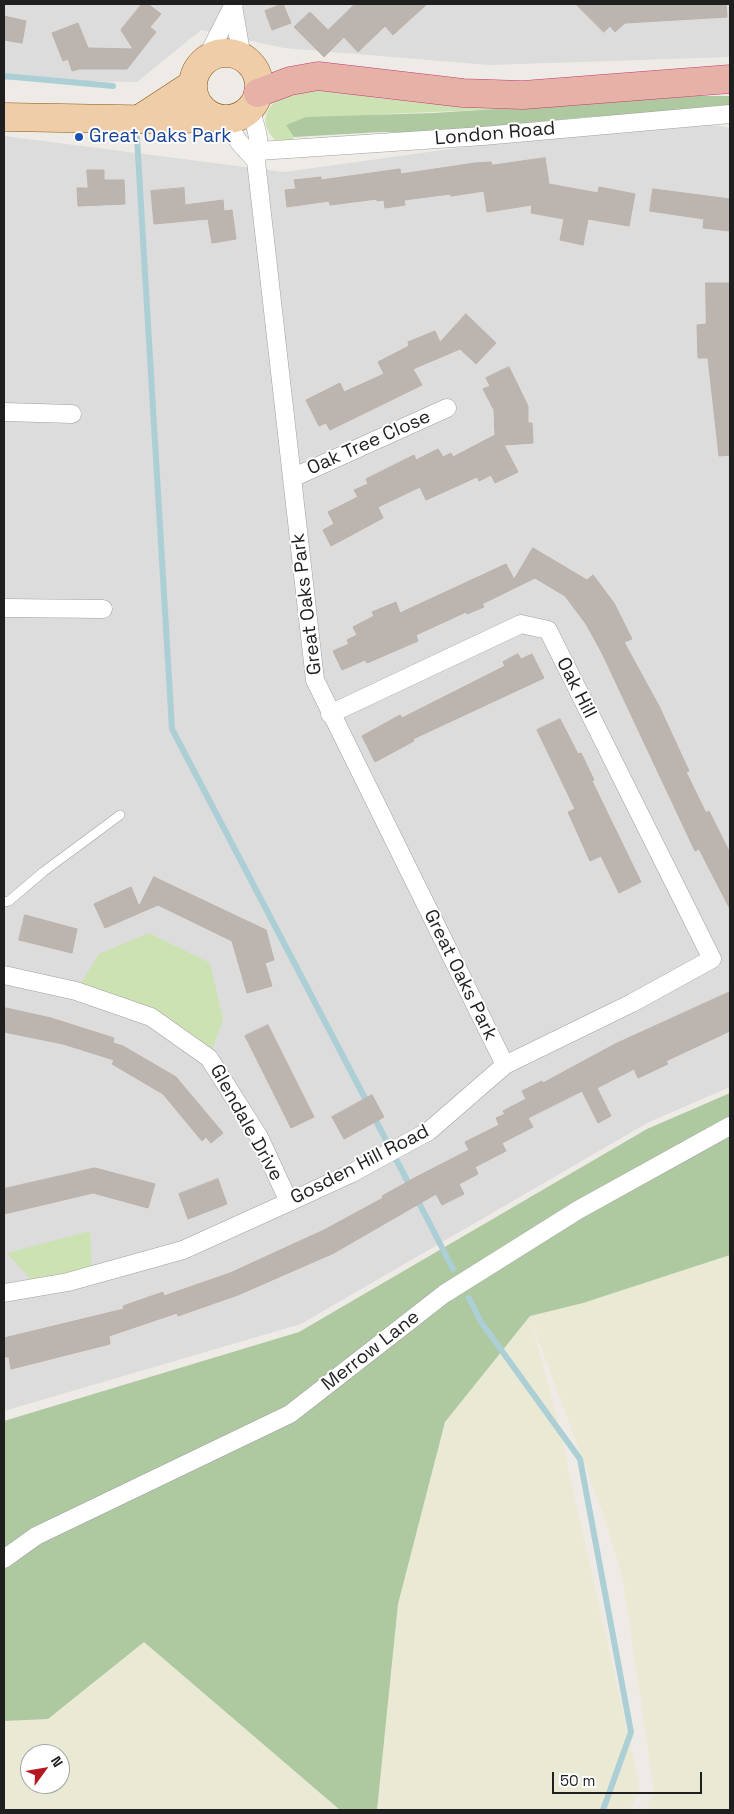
<!DOCTYPE html>
<style>
body{margin:0}
#map{position:relative;width:734px;height:1814px;overflow:hidden;background:#eeebe6;font-family:"Space Grotesk",sans-serif}
canvas{display:block}
.frame{position:absolute;inset:0;border:5px solid #1f1f1f;pointer-events:none}
.north{position:absolute;left:20px;top:1744px;width:50px;height:50px;box-sizing:border-box;background:#fff;border:1px solid #a5a5a5;border-radius:50%;rotate:58deg;font-size:14px;font-weight:700;line-height:20px;text-align:center;color:#1f1f1f}
.north::after{content:'';display:block;margin:auto;width:18px;height:22px;background:#b41922;clip-path:polygon(50% 0,100% 100%,50% 72%,0 100%)}
.scale{position:absolute;left:552px;top:1772px;width:150px;height:22px;box-sizing:border-box;border:2px solid #1f1f1f;border-top:0;padding-left:6px;font-size:15px;line-height:18px;white-space:nowrap;color:#1f1f1f;-webkit-text-stroke:4px #fff;paint-order:stroke}
</style>
<div id="map">
<canvas width="734" height="1814"></canvas>
<div class="frame"></div>
<div class="north">N</div>
<div class="scale">50 m</div>
</div>
<script>
const context = document.querySelector('canvas').getContext('2d');
context.lineJoin = 'round';
function paint(path, color) { context.fillStyle = color; context.fill(path, 'evenodd'); }
function strokePath(path, color, width, dash) { context.strokeStyle = color; context.lineWidth = width; context.lineCap = dash ? 'butt' : 'round'; context.setLineDash(dash || []); context.stroke(path); }
function drawText(font, color, halo, rows, align = 'center') {
  context.font = font + ' "Space Grotesk",sans-serif'; context.lineWidth = 4; context.setLineDash([]); context.textBaseline = 'middle'; context.strokeStyle = halo; context.fillStyle = color; for (const [text, x, y, turn = 0] of rows) {
    context.save(); context.translate(x, y); context.rotate((+turn || 0) * Math.PI / 180); context.textAlign = isNaN(turn) ? turn : align; if (halo) context.strokeText(text, 0, 0); context.fillText(text, 0, 0); context.restore();
  }
}
paint(new Path2D(`
 M4,4H730V57L489,65L284,48L201,30L137,82L4,80Z
 M696,122L730,128V1087L649,1122L301,1324L4,1411V136L284,172L530,138Z`), '#dcdcdc');
paint(new Path2D(`
 M730,1255V1810H645L654,1792L623,1579L604,1517L532,1323L557,1418L640,1788L630,1810H377L398,1604L445,1422L530,1316L583,1303Z
 M144,1642L340,1810H4V1721L48,1719ZM30,1754H60V1784H30Z`), '#eaead4');
paint(new Path2D(`
 M311,89C337,90 361,96 387,99C425,102 463,102 502,109L385,114L287,125L294,137L290,143L282,145C267,136 258,118 274,103C284,94 299,92 311,89Z
 M149,933L210,963L223,1019L209,1058L151,1017L76,991L99,954Z
 M90,1231L92,1270L35,1284L7,1253Z`), '#cce2b2');
paint(new Path2D(`
 M697,96H730V109L588,117L420,133L381,132L294,137L286,125L306,117L434,113Z
 M730,1093V1255L583,1303L530,1316L445,1422L398,1604L377,1810H340L144,1642L48,1719L4,1721V1421L299,1332L647,1129Z`), '#aec8a0');
strokePath(new Path2D(`
 M4,76L113,86
 M137,138L172,729L369,1106
 M373,1115L411,1188
 M416,1197L453,1269
 M469,1298L481,1322L580,1459L631,1732L603,1810`), '#accfd6', 6);
const building = new Path2D(`
 M142,4H148L161,14L150,27L156,32L127,69H79L72,71L68,59L63,61L52,33L78,23L88,48L133,49L121,30Z
 M283,4L291,23L272,30L265,11Z
 M355,4H427L393,35L385,26L358,52L344,37L324,57L294,27L310,12L328,30Z
 M576,4H726L727,17L625,23L615,32L610,26L604,32Z
 M4,16L26,21L22,43L4,40Z
 M545,158L549,184L598,193L599,187L635,194L629,226L588,219L583,245L560,240L564,219L531,213L532,205L487,212L484,191L451,196L450,194L404,200L405,205L385,208L384,200L377,201V199L330,205L329,201L287,207L285,190L296,189L294,180L321,177V180L400,169L401,174L475,163L491,162L492,165Z
 M87,170H104V180H124L125,204L78,206L77,188H88Z
 M184,188L185,205L223,200L224,211L232,210L236,239L212,243L208,219L154,224L151,191Z
 M653,189L730,199V231L703,228L704,219L650,211Z
 M706,283H730V455L719,456L708,358H698L697,325L706,324Z
 M466,314L496,343L476,364L460,349L413,369L422,385L330,430L326,423L319,426L306,400L340,383L344,392L384,374L378,362L409,346L408,342L435,331L440,342Z
 M509,367L528,406V423H532L533,443L504,445L518,472L495,483L491,475L479,481L477,477L426,500L420,487L378,507L383,518L331,546L323,530L334,524L328,512L358,497L354,490L368,484L366,479L414,455L416,460L438,449L443,457L451,453L453,457L495,435L494,410L483,389L490,386L486,378Z
 M533,548L587,580L593,575L614,603L632,639L624,642L659,706L689,771L686,772L706,813L709,811L730,853V909L699,849L695,851L602,653L586,624L565,596L535,578L482,604L484,607L467,614L466,612L416,635L418,641L367,663L365,660L342,670L333,651L349,644L347,640L357,635L353,627L374,616L372,612L396,602L400,613L506,564L514,579Z
 M518,654L521,659L532,654L544,678L413,739L414,741L375,762L362,736L400,715L402,718L505,666L503,662Z
 M560,719L578,754L581,753L594,780L592,781L641,882L619,893L601,856L590,861L568,812L575,809L537,730Z
 M154,877L266,930L274,960L265,963L272,986L247,993L232,941L158,905L105,928L94,904L131,887L139,906Z
 M25,915L77,929L72,953L19,940Z
 M730,992V1031L666,1061L668,1064L638,1078L634,1069L597,1088L611,1116L598,1123L582,1091L528,1118L533,1127L502,1143L506,1151L475,1167L478,1174L459,1184L464,1194L442,1205L436,1194L334,1253L238,1295L178,1316L177,1313L109,1336L110,1344L11,1369L9,1357H4V1338L124,1309L123,1306L163,1292L164,1296L230,1273L324,1230L383,1198L382,1196L418,1176L469,1150L465,1142L499,1125L496,1118L505,1114L503,1111L526,1099L522,1091L542,1081L543,1083L615,1044Z
 M6,1008L51,1018L114,1038L113,1043L123,1046L176,1077L223,1133L211,1143L206,1137L202,1141L163,1094L112,1064L114,1060L63,1044L4,1032Z
 M268,1025L314,1117L291,1128L245,1036Z
 M372,1095L384,1117L344,1139L332,1117Z
 M95,1168L155,1184L148,1208L93,1193L4,1214V1189Z
 M218,1179L227,1204L188,1219L179,1194Z`);
paint(building, '#bbb4af');
strokePath(building, '#beb2aa', 1);
const service = new Path2D(`
 M4,902L9,901L43,872L120,815`);
const minor = new Path2D(`
 M233,6L242,58
 M205,61L234,4
 M250,109C256,127 262,143 256,161L315,680L505,1065
 M224,119L239,142L256,161
 M259,151L483,136L730,114
 M4,412L72,414
 M292,478L447,408
 M4,608L103,609
 M4,975L76,991L151,1017L209,1058L259,1137L289,1202
 M4,1293L68,1282L183,1250L289,1202L352,1173L429,1131L505,1065L632,1003L712,959L548,630L521,624L330,714
 M4,1559L36,1536L290,1414L444,1294L578,1210L730,1126`);
const primary = new Path2D(`
 M193 86a33 33 0 1 1 66 0a33 33 0 1 1-66 0Z
 M4,117L176,120L212,116
 M141,118L193,84`);
const trunk = new Path2D(`
 M258,93L290,81L318,76L463,93L523,95L730,79`);
strokePath(service, '#a0a0a0', 10);
strokePath(minor, '#a0a0a0', 19);
strokePath(primary, '#865913', 29);
strokePath(trunk, '#c53a72', 29);
strokePath(service, '#fff', 9);
strokePath(minor, '#fff', 18);
strokePath(primary, '#f0cda9', 28);
strokePath(trunk, '#e6b2a8', 28);
for (const [x, y, r, color] of [
 [79,137,5,"#1a4fb4"]
]) { const dot = new Path2D(); dot.arc(x, y, r, 0, 2 * Math.PI); context.fillStyle = color; context.fill(dot); strokePath(dot, '#fff', 2); }
drawText('19px', '#1f1f1f', '#fff', [
 ["London Road",495,134,-5],
 ["Oak Tree Close",369,443,-24],
 ["Great Oaks Park",307,604,-97],
 ["Oak Hill",576,688,63],
 ["Great Oaks Park",460,975,64],
 ["Glendale Drive",246,1123,61],
 ["Gosden Hill Road",360,1165,-27],
 ["Merrow Lane",371,1351,-38]
]);
drawText('19px', '#164399', '#fff', [
 ["Great Oaks Park",89,137]
], 'left');
</script>
